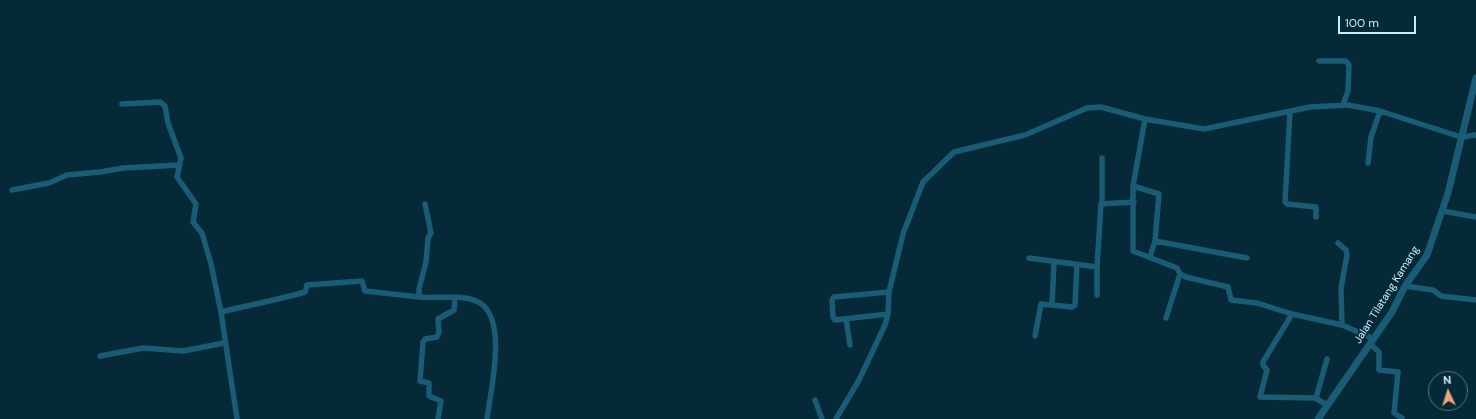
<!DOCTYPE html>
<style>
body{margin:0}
#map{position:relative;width:1476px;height:419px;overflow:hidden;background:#052936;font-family:"DM Sans",sans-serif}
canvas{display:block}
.north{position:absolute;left:1428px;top:371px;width:40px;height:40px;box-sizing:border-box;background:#052936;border:1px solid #547784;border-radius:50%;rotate:356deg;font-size:11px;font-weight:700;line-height:16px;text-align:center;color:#cbebfa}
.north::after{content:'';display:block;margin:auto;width:14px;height:18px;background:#f0a279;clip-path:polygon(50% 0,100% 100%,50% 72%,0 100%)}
.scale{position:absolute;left:1338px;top:16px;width:78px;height:18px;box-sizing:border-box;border:2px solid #cbebfa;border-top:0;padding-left:5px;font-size:12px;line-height:14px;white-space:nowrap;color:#cbebfa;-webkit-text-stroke:3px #052936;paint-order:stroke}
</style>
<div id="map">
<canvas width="1476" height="419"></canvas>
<div class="north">N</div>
<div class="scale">100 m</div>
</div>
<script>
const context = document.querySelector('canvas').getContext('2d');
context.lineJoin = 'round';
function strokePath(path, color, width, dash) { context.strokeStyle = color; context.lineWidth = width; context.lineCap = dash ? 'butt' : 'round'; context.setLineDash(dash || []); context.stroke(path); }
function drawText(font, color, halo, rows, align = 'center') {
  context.font = font + ' "DM Sans",sans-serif'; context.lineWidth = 3.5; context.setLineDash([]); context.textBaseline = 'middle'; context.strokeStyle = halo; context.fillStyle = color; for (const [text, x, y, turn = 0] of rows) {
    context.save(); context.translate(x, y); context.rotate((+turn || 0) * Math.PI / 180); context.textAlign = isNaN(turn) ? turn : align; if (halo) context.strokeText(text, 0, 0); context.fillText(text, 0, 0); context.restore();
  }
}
strokePath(new Path2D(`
 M1319,61H1346L1349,65L1348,91L1343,105
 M122,104L160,102L165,106L168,123L181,158L177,177L196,204L193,222L202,233L211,264L221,312L237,419
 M1290,112L1285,202L1287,204L1316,207V217
 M1145,119L1133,186V251L1177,268L1180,274L1186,277L1228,287L1231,300L1257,303L1292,314L1342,325L1374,339
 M1102,158V203
 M1368,163L1371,137L1380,111
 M1133,186L1159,194L1155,241L1150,257
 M12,190L49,183L67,175L100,172L123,168L180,165
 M425,204L431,233L428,238L426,262L419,289V297C437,299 459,294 476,301C510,314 490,392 487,419
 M1443,211L1476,217
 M1155,241L1247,258
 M1338,243L1346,250L1347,255L1341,288L1342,325
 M1029,258L1097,267
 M1405,286L1433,290L1441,296L1476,300
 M1097,295V267L1101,204L1134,202
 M1052,305L1054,262
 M221,312C249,305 277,300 305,292L307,285L362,281L365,291L419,297
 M888,314L835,320L833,317L832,300L834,297L889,292
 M1292,314L1263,362V365L1267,370L1260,397L1315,398L1327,405
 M1166,318L1180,274
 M846,319L850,345
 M1035,336L1041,304L1072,307L1075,305L1077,264
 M1370,344L1379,352V370L1398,372L1394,413L1402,418
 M100,356L143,348L183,351L224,343
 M1316,398L1327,359
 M815,400L822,419
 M438,419L441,401L429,396V383L420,381L423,342L425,339L437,337L439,332L438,319L454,310L455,298
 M836,419L859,380L885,325L888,314L889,292L903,234L923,182L954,152L1025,135L1087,108L1101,107L1145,119L1204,129L1310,107L1348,105L1380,111L1461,137L1476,135`), '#1a5c76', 5.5);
strokePath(new Path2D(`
 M1318,419L1392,312L1405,286L1427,255L1448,193L1476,78`), '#1a5c76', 7);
drawText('11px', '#cbebfa', '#052936', [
 ["Jalan Tilatang Kamang",1387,295,-58]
]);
</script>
